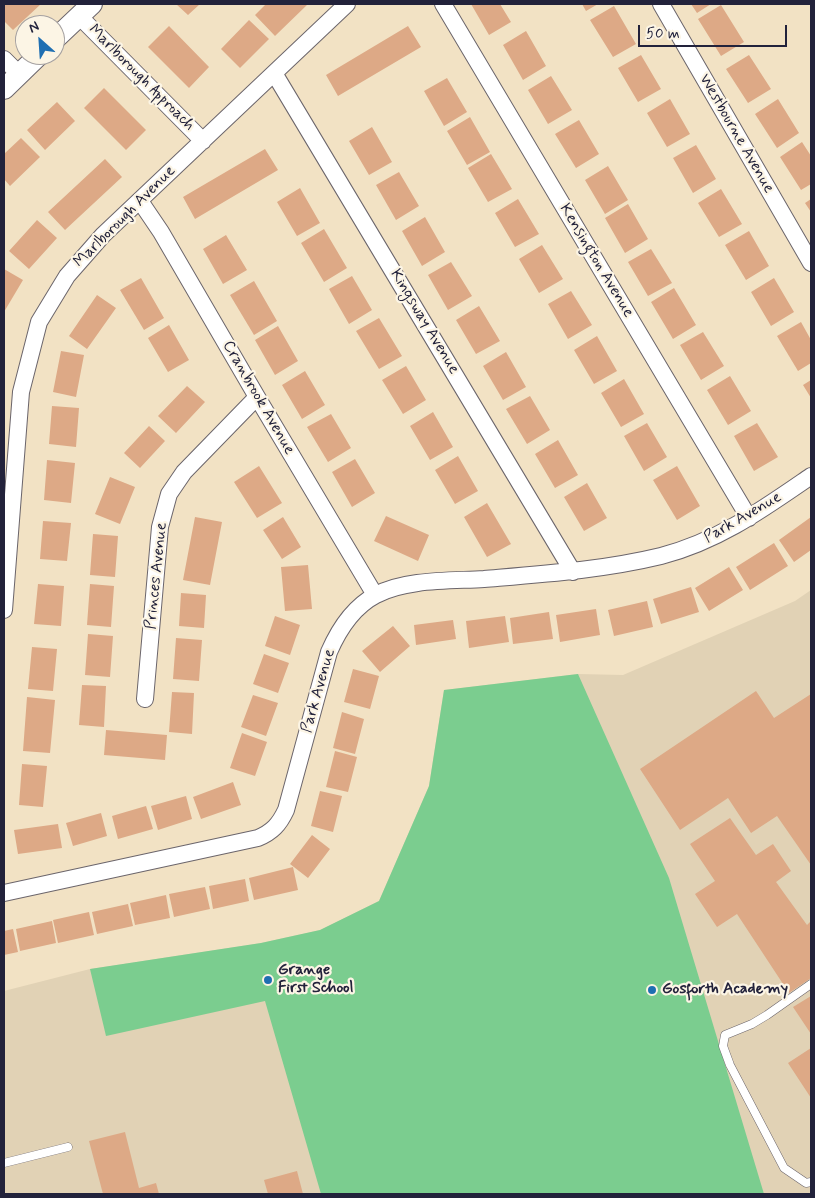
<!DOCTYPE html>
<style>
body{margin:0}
#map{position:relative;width:815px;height:1198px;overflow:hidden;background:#f2e2c4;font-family:Mynerve,sans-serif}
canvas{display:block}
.frame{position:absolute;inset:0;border:5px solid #22223b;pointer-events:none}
.north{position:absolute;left:15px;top:15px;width:50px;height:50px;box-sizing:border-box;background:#fcf5e5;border:1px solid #a5a1a1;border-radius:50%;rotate:334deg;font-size:14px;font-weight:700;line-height:20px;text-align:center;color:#22223b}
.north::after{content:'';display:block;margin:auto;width:18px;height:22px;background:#1f6fb2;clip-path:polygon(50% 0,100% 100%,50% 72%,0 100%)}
.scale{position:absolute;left:638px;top:25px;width:149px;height:22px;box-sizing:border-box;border:2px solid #22223b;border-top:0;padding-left:6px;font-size:15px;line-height:18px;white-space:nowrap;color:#22223b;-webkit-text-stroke:4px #fcf5e5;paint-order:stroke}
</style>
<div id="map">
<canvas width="815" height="1198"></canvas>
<div class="frame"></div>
<div class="north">N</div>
<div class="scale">50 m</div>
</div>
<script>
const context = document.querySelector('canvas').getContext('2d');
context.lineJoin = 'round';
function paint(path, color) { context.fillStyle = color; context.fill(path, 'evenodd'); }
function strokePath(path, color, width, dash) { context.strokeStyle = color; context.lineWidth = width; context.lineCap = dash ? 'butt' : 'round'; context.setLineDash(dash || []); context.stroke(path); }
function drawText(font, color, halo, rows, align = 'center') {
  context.font = font + ' Mynerve,sans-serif'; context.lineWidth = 4.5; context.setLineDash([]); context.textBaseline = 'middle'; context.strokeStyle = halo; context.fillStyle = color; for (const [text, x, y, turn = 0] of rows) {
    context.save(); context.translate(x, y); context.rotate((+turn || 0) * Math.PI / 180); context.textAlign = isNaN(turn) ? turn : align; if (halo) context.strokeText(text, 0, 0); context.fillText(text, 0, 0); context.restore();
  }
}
paint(new Path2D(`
 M811,590V1194H4V991L90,969L261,943L320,930L379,901L429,786L444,690L578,674L623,675L795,601Z`), '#e1d2b5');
paint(new Path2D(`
 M578,674L669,878L764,1194H321L265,1001L106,1036L90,969L261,943L320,930L379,901L429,786L444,690Z`), '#7bcd8f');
paint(new Path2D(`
 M5,4H41L13,30L4,21Z
 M176,4H200L188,15Z
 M266,4H308L275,36L255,15Z
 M471,4H500L511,22L489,35Z
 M582,4H598L586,11Z
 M691,4H711L697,13Z
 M721,5L744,42L721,56L698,19Z
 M614,6L636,44L613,57L590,20Z
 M249,20L269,39L240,68L221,49Z
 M169,26L209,67L189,88L148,47Z
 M408,26L421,47L338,96L326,75Z
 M526,31L546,66L523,80L503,45Z
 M641,55L661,89L638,102L618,68Z
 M749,55L771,89L748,103L726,69Z
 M551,76L572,110L548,124L528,90Z
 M447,78L467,112L444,126L424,91Z
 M104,88L146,130L126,150L84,108Z
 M670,99L690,134L667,147L647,113Z
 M778,99L799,133L777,148L755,114Z
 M57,102L75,121L45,150L27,130Z
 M470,117L490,152L467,165L447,131Z
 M579,120L599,154L576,168L555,134Z
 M372,127L392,162L369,175L349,141Z
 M21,138L40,157L10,186L4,179V154Z
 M802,142L811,156V184L801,190L780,157Z
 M696,145L716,179L693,193L673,158Z
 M265,149L278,170L195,219L183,197Z
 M491,154L512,189L488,202L468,168Z
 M105,159L122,177L65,230L48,212Z
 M608,166L628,200L605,214L585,180Z
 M399,172L419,206L396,220L376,185Z
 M300,188L320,223L297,236L277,202Z
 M721,189L742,224L719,237L698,203Z
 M518,199L539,234L515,247L495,213Z
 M811,199V212L805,203Z
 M628,204L648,239L625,253L605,218Z
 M425,217L445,252L422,266L402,231Z
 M37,220L57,238L29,269L9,251Z
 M324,229L347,268L324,282L301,243Z
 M749,231L769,266L746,280L725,245Z
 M226,235L247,270L223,284L203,249Z
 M542,245L563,279L539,293L519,259Z
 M651,249L672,283L648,296L628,262Z
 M451,262L472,296L448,310L428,275Z
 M4,269L23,280L4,312Z
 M352,276L372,310L349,324L329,289Z
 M141,278L164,318L144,330L120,290Z
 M774,278L794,312L771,326L751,292Z
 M254,281L277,321L254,335L230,295Z
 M674,288L696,325L673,339L651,302Z
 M571,291L592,325L568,339L548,304Z
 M97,295L116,308L87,349L69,336Z
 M479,306L500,341L476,354L456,320Z
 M379,318L402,356L379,369L356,331Z
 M801,322L811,340V363L798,371L777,336Z
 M169,325L189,360L168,372L148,338Z
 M278,326L298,361L275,375L255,340Z
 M703,332L724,366L701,380L680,345Z
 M597,336L617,371L594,384L574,350Z
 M61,351L84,355L76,397L53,392Z
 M506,352L526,387L503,400L483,366Z
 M406,366L426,400L403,414L382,380Z
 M305,371L325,405L302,419L282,385Z
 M730,376L751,411L728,425L707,390Z
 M624,379L644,414L621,427L601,393Z
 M811,380V398L803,385Z
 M187,386L205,402L176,433L158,416Z
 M530,396L550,430L527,444L506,409Z
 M52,406L79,408L76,447L49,444Z
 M433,412L453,447L430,460L410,426Z
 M331,414L351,448L328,462L307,427Z
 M647,423L667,457L644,471L624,436Z
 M757,423L778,457L754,471L734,436Z
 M149,426L165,441L140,468L124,453Z
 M558,440L578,475L555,488L535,454Z
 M458,456L478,491L455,504L435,470Z
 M355,459L375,493L352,507L332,472Z
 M47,460L75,463L71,503L44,500Z
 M259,466L282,503L257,518L234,482Z
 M677,466L700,506L677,520L653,480Z
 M110,477L135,487L120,524L95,514Z
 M587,483L607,518L584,531L564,497Z
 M487,503L511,544L487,557L464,517Z
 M386,516L429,535L418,561L374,541Z
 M195,517L222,522L210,585L183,580Z
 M283,517L301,547L282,559L263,530Z
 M811,517V550L794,562L779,540Z
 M43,521L71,523L67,561L40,559Z
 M93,534L118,536L115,577L90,575Z
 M774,543L788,566L750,590L736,567Z
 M308,565L312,609L285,611L281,567Z
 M729,567L743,590L709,611L695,588Z
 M38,584L64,586L61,626L34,624Z
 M90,584L114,586L111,627L87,625Z
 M691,587L699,612L661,624L653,599Z
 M181,593L206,595L204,628L179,626Z
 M647,601L653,627L614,636L608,610Z
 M596,609L600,635L560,642L556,615Z
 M549,612L553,639L513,644L510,618Z
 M275,616L300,625L290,655L265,646Z
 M505,616L509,642L469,648L466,621Z
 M453,620L456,639L416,645L414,625Z
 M393,626L410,646L380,672L362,651Z
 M88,634L113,636L110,677L85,675Z
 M176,638L202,640L199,681L173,679Z
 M32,647L57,649L53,691L28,689Z
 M264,654L289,663L278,693L253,684Z
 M353,669L379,676L370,709L344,702Z
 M82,685L106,686L104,727L79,725Z
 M756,691L774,718L811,694V865L777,816L751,833L728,798L680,830L640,769Z
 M172,692L194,693L192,734L169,732Z
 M253,695L278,703L266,736L241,727Z
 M27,697L55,700L50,753L23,751Z
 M342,712L364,719L355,754L333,748Z
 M106,730L167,735L165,760L104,755Z
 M242,733L267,742L255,776L230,768Z
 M335,751L357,757L348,792L326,787Z
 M22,764L47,766L43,807L19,805Z
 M233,782L241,805L201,819L193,797Z
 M320,791L342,796L333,832L311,826Z
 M186,796L192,819L158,830L151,806Z
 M146,806L153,829L118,839L112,816Z
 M101,813L107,836L73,846L66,823Z
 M730,818L756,855L773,844L791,871L776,882L807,925L811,921V978L789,993L737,914L717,927L695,894L715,881L690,844Z
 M58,824L62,848L18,854L14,830Z
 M312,835L330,849L308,878L290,864Z
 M293,867L298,890L254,900L249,878Z
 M245,879L249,901L213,909L209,886Z
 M205,887L210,909L174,917L169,894Z
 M166,895L170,918L135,925L130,903Z
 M128,904L133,926L97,934L92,912Z
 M89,912L94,935L58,943L53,920Z
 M52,921L56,943L20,951L16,929Z
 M13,929L18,952L4,955V931Z
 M811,996V1034L793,1007Z
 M811,1048V1098L788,1063Z
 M125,1132L139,1188L156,1183L159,1194H103L89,1141Z
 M297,1171L303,1194H268L264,1180Z`), '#dda986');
const service = new Path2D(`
 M811,984L767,1015L752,1024L725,1035L723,1046L730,1065L784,1168L806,1183L811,1182
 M4,1163L68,1147`);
const minor = new Path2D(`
 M443,4L749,518
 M661,4L811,263
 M79,16L203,141
 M4,59L19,74
 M274,73L573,572
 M140,201L161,232L257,397L375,595
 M4,610L21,392L39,322L67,276L103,235L347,4
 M145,699L160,527L169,494L184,472L257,397
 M4,893L258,838C272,832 279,825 286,810L329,652C339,629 353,607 376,595C405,579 451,581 484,579C544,574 603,570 661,556C719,541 763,509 811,476`);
const tertiary = new Path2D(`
 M55,39L92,4
 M4,89L39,55`);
strokePath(service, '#6b656b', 9);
strokePath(minor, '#6b656b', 18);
strokePath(tertiary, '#6b656b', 22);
strokePath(service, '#fff', 8);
strokePath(minor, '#fff', 16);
strokePath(tertiary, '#fff', 20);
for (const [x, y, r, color] of [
 [268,980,5,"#1f6fb2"],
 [652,990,5,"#1f6fb2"]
]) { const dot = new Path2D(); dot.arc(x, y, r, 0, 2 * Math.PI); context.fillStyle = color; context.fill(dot); strokePath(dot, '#fcf5e5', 2); }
drawText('16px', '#22223b', '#fcf5e5', [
 ["Marlborough Approach",141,78,45],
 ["Westbourne Avenue",736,134,60],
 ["Marlborough Avenue",125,217,-45],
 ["Kensington Avenue",596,261,59],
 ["Kingsway Avenue",424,322,59],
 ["Cranbrook Avenue",258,398,60],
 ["Park Avenue",743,518,-30],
 ["Princes Avenue",157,576,-84],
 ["Park Avenue",319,691,-74]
]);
drawText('bold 16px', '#22223b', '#fcf5e5', [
 ["Grange",278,971],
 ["First School",278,989],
 ["Gosforth Academy",662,990]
], 'left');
</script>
